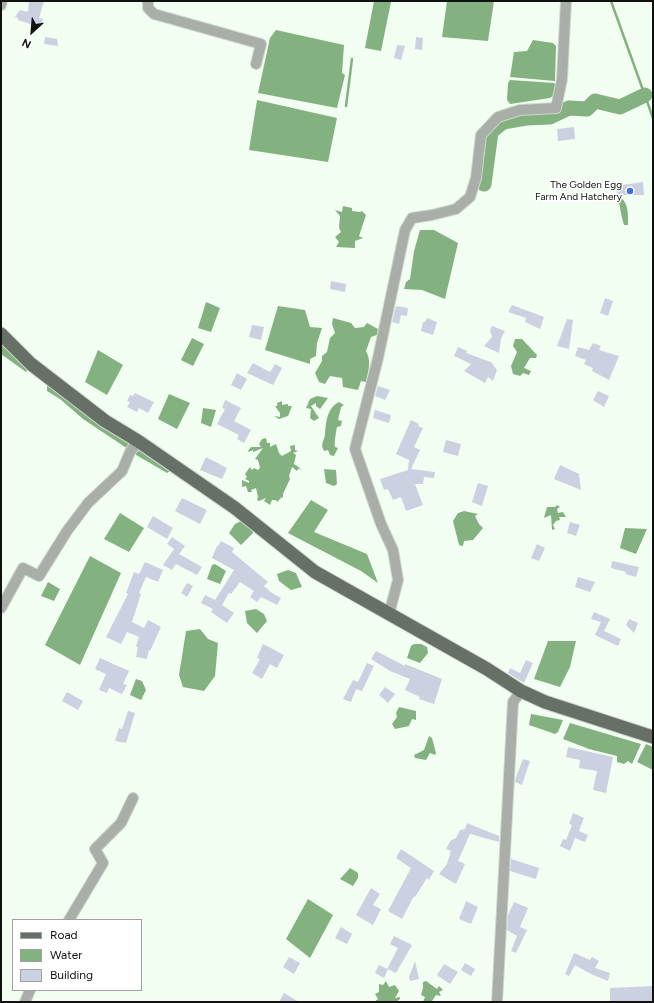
<!DOCTYPE html>
<style>
body{margin:0}
#map{position:relative;width:654px;height:1003px;overflow:hidden;background:#f2fef1;font-family:Figtree,sans-serif}
canvas{display:block}
.frame{position:absolute;inset:0;border:2px solid #0f120e;pointer-events:none}
.legend{position:absolute;left:12px;top:919px;width:130px;height:72px;box-sizing:border-box;background:#fff;border:1px solid #9fa09f;margin:0;padding:5px 7px;list-style:none;font-size:12px;color:#0f120e}
.legend li{display:flex;align-items:center;gap:8px;height:20px}
.legend b{width:20px;border:1px solid #9fa09f}
.north{position:absolute;left:12px;top:12px;width:40px;height:40px;-webkit-text-stroke:3px #fff;paint-order:stroke;rotate:206deg;font-size:11px;font-weight:700;line-height:16px;text-align:center;color:#0f120e}
.north::after{content:'';display:block;margin:auto;width:14px;height:18px;background:#0f120e;clip-path:polygon(50% 0,100% 100%,50% 72%,0 100%)}
</style>
<div id="map">
<canvas width="654" height="1003"></canvas>
<div class="frame"></div>
<ul class="legend">
<li><b style="height:5px;background:#677066"></b>Road</li>
<li><b style="height:11px;background:#84b180"></b>Water</li>
<li><b style="height:11px;background:#cbd1e0"></b>Building</li>
</ul>
<div class="north">N</div>
</div>
<script>
const context = document.querySelector('canvas').getContext('2d');
context.lineJoin = 'round';
function paint(path, color) { context.fillStyle = color; context.fill(path, 'evenodd'); }
function strokePath(path, color, width, dash) { context.strokeStyle = color; context.lineWidth = width; context.lineCap = dash ? 'butt' : 'round'; context.setLineDash(dash || []); context.stroke(path); }
function drawText(font, color, halo, rows, align = 'center') {
  context.font = font + ' Figtree,sans-serif'; context.lineWidth = 3; context.setLineDash([]); context.textBaseline = 'middle'; context.strokeStyle = halo; context.fillStyle = color; for (const [text, x, y, turn = 0] of rows) {
    context.save(); context.translate(x, y); context.rotate((+turn || 0) * Math.PI / 180); context.textAlign = isNaN(turn) ? turn : align; if (halo) context.strokeText(text, 0, 0); context.fillText(text, 0, 0); context.restore();
  }
}
paint(new Path2D(`
 M374,1L391,2L381,51L365,48Z
 M447,1H494L488,41L442,37Z
 M276,30L344,45L342,73L345,75L337,108L258,93L270,38Z
 M533,40L553,43L556,46L555,81L510,77L514,52L527,51Z
 M510,80L554,83L556,85L553,96L550,98L510,104L507,100L508,83Z
 M257,100L337,118L328,162L249,150Z
 M620,197C629,203 628,215 628,225H624C621,217 621,209 618,200Z
 M343,206L352,208V211L360,212L362,211L366,215L359,236L363,238L355,241V248L336,247L339,242L335,237L341,232L339,228L340,216L335,210L342,212Z
 M420,230H434L458,243L445,299L422,290L404,289L406,282L410,279L414,251Z
 M206,302L220,308L211,332L198,328Z
 M278,306L305,310L310,327L322,328L317,343L316,356L310,359V364L265,350Z
 M333,318L351,323L355,328L364,327L367,323L378,329L377,335L371,337L366,351C372,362 368,371 366,382L361,381L358,390L343,387L342,378L330,376L325,384L319,382L315,373L322,361V356L327,352L330,338L335,333L332,324Z
 M192,338L204,344L193,366L181,360Z
 M515,339H522L537,355L536,358H530L524,368L531,371L529,375L523,373L520,376L513,374L511,366L517,352L513,346Z
 M4,343L31,364L26,372L1,354V347Z
 M98,350L123,365L107,395L85,382Z
 M47,385L55,387L130,443L128,449L83,419L60,399L47,391Z
 M169,394L190,403L177,429L158,419Z
 M317,396L328,398L320,409L316,406V403L311,406L319,418L314,421L310,418L311,409L306,408L310,399Z
 M282,401V405L288,404V406H292L288,416L279,419L274,416L280,417V413L275,406H277V403Z
 M339,402L344,405L341,407L338,420L342,421L341,426L337,427C336,432 334,443 335,447L338,448L334,456L330,455L328,450L324,451L322,446C322,442 325,438 325,434C326,422 327,408 339,402Z
 M203,408L216,410L211,427L201,423Z
 M266,438L267,443H270V447L276,444L279,453L282,456L291,451L290,446L295,445V450L298,451L293,453L296,455L294,464L300,468L301,471L299,468L297,471L292,467L289,476L290,479L283,494V498L282,497L277,502L276,500H272L270,505L264,501L266,498L259,501L257,500L258,497L256,488L251,490L252,492H248L246,486L242,487V480L249,483V481L245,479L247,477L245,474L250,467L252,470L254,468L258,470L260,468L258,460L255,459L263,448L253,452V450L249,452L248,451L251,447H261L259,444L262,439Z
 M134,446L172,470L167,473L131,452Z
 M324,469L336,470L337,484L334,486L326,483Z
 M311,500L328,510L314,532L367,554L378,583L361,571L288,533Z
 M557,505L560,507L557,509L558,513L563,512L566,517H559L560,520L556,521L553,525L555,529L552,530L551,515L544,518L547,507H555Z
 M464,511L478,514L475,516L479,524L483,528L473,540L464,541L463,546L459,545L453,521L458,513Z
 M120,513L144,528L129,552L104,539Z
 M243,520L251,526L253,533L241,545L229,533L235,524Z
 M625,528L647,529L636,554L620,548Z
 M90,556L121,573L80,665L45,645Z
 M215,564L226,571L220,584L207,579L212,565Z
 M288,570L296,573L302,587L291,590L279,581L277,574Z
 M48,582L60,589L54,601L41,596Z
 M256,609L264,614L267,621L257,633L247,623L245,611Z
 M200,629L208,639L218,643L215,676L204,691L183,687L179,675L186,631Z
 M548,641H576L570,667L560,687L534,679Z
 M414,644H421L427,647L428,653L420,663L407,658L411,646Z
 M136,679L142,681L146,690L141,700L130,695Z
 M399,707L416,711V720L412,719L409,726L395,729L392,724L397,717L396,713Z
 M531,714L563,720L558,732L555,734L529,725Z
 M570,723L641,744L632,764L628,761L624,764L617,762V756L589,749L563,739Z
 M429,736L432,738L436,753L435,755L430,753L426,760L415,758L414,755L424,750Z
 M646,744L653,747V770L637,762Z
 M350,868L358,873V878L353,886L340,879Z
 M308,899L333,915L310,958L286,939Z
 M386,981L389,987L395,985L399,991L395,998L400,997V999L396,1002H374L378,999L375,994L379,992V984L383,985Z
 M426,981L437,989L439,986L443,990L439,992L441,996L436,995L432,1001L423,1002L425,997L421,995L423,988V982Z`), '#84b180');
strokePath(new Path2D(`
 M611,1L653,118
 M346,106L352,59`), '#84b180', 2.5);
strokePath(new Path2D(`
 M484,184L491,132L503,122L526,118L550,117L569,108L587,109L595,101L620,107L645,95`), '#84b180', 15);
paint(new Path2D(`
 M29,1H44L39,18L43,19L40,27L18,20V18L15,17L20,10L28,12Z
 M45,37L57,39L58,46L44,44Z
 M416,37L423,38L422,50L415,49Z
 M397,45L405,46L401,60L394,58Z
 M574,127L575,139L558,141L557,129Z
 M643,182L644,195H618L615,186Z
 M331,281L346,284L345,292L330,289Z
 M605,298L613,301L608,316L600,313Z
 M512,305L544,317L540,329L525,322L526,318L508,312Z
 M396,306L408,308L407,316L401,315L399,324L392,322Z
 M427,318L437,322L433,335L421,331L423,322H425Z
 M567,319L573,320L569,349L557,346Z
 M252,325L264,327L261,340L249,337Z
 M492,326L505,331L501,338L499,353L484,346L492,337L490,330Z
 M593,343L601,346L599,350L619,356L609,380L592,371L593,368L584,364L586,360L575,356L578,347L589,350Z
 M458,347L467,351L466,353L491,362L497,370L493,381L488,377L485,383L464,371L471,364L454,356Z
 M253,363L270,372L275,364L282,368L273,385L247,373Z
 M237,373L247,379L241,390L231,385Z
 M378,386L390,390L385,400L375,396Z
 M598,391L609,396L604,407L593,400Z
 M135,393L154,402L148,413L139,408L137,412L127,407L130,402L127,401L130,395L133,396Z
 M225,400L241,408L234,421L251,430L244,443L237,439L239,435L217,424L225,409L222,408Z
 M375,410L391,415L389,423L373,418Z
 M411,420L419,424L418,426L423,428L414,447L420,450L411,469L435,472L434,478L424,477L423,484H415L423,505L406,511L401,497L393,500L388,489L384,490L380,479L408,470L409,460L396,454Z
 M446,440L461,444L458,456L443,452Z
 M206,457L227,468L222,479L200,470Z
 M560,465L579,474L581,490L554,479Z
 M478,483L488,486L482,506L472,502Z
 M182,498L207,510L200,524L175,511Z
 M153,516L173,528L167,539L147,527Z
 M570,522L580,525L576,536L567,533Z
 M172,537L185,546L179,554L202,567L197,575L176,564L172,570L163,565L174,549L167,544Z
 M221,541L234,548L232,552L268,582L264,586L272,593L281,598L277,605L261,597L257,602L250,597L254,591L240,582L231,594L229,593L222,605L234,613L227,623L211,612L213,609L201,603L205,595L215,600L234,570L212,558L217,546H218Z
 M537,544L545,548L539,561L531,558Z
 M612,561L639,567L636,577L625,574L626,572L611,568Z
 M145,562L163,570L158,582L146,577L139,593L141,594L132,622L144,628L148,620L161,627L150,651L149,650L147,659L136,657L138,647L136,646L139,637L127,632L121,644L106,637L128,594L126,593L134,572L139,574Z
 M578,577L595,582L590,592L575,587Z
 M187,583L193,586L187,597L181,593Z
 M594,612L610,619L604,631L621,639L618,646L595,635L601,622L591,619Z
 M629,619L638,623L634,633L626,625Z
 M263,644L284,655L277,668L270,664L262,679L252,673L260,659L257,658Z
 M376,651L405,666V664L415,668L442,679L434,704L419,699L420,697L405,690L410,679L390,671L371,659Z
 M100,658L129,671L123,684L127,685L122,694L109,688L107,693L99,690L106,674L95,669Z
 M526,660L533,663L524,683L508,673L510,668L520,673Z
 M367,663L374,666L362,691L356,689L351,702L343,699L353,680L358,682Z
 M385,687L395,694L388,703L379,695Z
 M67,692L83,701L78,710L62,701Z
 M128,711L135,713L126,743L115,741L119,728L122,729Z
 M568,747L613,757L606,793L593,790L597,771L579,768L580,760L566,757Z
 M523,759L530,761L522,785L515,782L516,777Z
 M573,813L584,818L579,831L588,835L585,842L575,838L570,851L560,846L563,839L566,840L572,825L569,824Z
 M467,823L499,836V842L470,834L458,861L465,864L456,884L439,874L447,864L451,851L446,849L451,840L456,838L460,830L465,829Z
 M401,849L434,871L429,880L427,878L415,897L414,896L402,919L388,911L411,868L396,858Z
 M511,859L539,868L536,879L510,871Z
 M371,888L380,894L373,905L381,909L373,925L356,915Z
 M466,901L478,907L471,924L459,919Z
 M514,902L528,908L520,927L527,930L516,953L511,951L517,936L507,930L508,915Z
 M341,927L352,934L347,944L335,938Z
 M394,936L412,945L396,973L388,969L384,978L375,973L379,965L387,969L398,948L390,944Z
 M574,953L590,960L592,957L599,961L595,968L610,973L608,981L591,974L575,965L569,976L565,974Z
 M289,957L300,963L294,974L283,967Z
 M415,961L419,979L410,981L409,977Z
 M465,963L475,969L471,976L461,970Z
 M444,964L458,972L450,984L437,975Z
 M653,986V1002H610V988Z
 M284,993L299,1002H279Z`), '#cbd1e0');
const minor = new Path2D(`
 M148,1V8L154,14L261,44L256,64
 M1,5L2,1
 M1,608L23,568L39,576L67,531L88,503L122,471L130,452L138,441
 M389,614L398,580L393,550L381,524L355,449L378,358L405,230L412,218L432,215L456,209L470,197L476,178L481,135L498,117L520,110L556,108L562,79L566,1
 M69,920L103,863L95,849L121,823L133,798
 M25,1002L30,990
 M497,1002L513,702L521,691`);
const major = new Path2D(`
 M1,334L31,364L105,421L138,441L235,508L315,572L487,669L521,691L545,702L653,737`);
strokePath(minor, '#ced8cd', 12);
strokePath(major, '#ced8cd', 15);
strokePath(minor, '#a9aea9', 10);
strokePath(major, '#677066', 13);
for (const [x, y, r, color] of [
 [630,191,4,"#466de0"]
]) { const dot = new Path2D(); dot.arc(x, y, r, 0, 2 * Math.PI); context.fillStyle = color; context.fill(dot); strokePath(dot, '#fff', 1.5); }
drawText('10px', '#0f120e', '#fff', [
 ["The Golden Egg",622,185],
 ["Farm And Hatchery",622,197]
], 'right');
</script>
